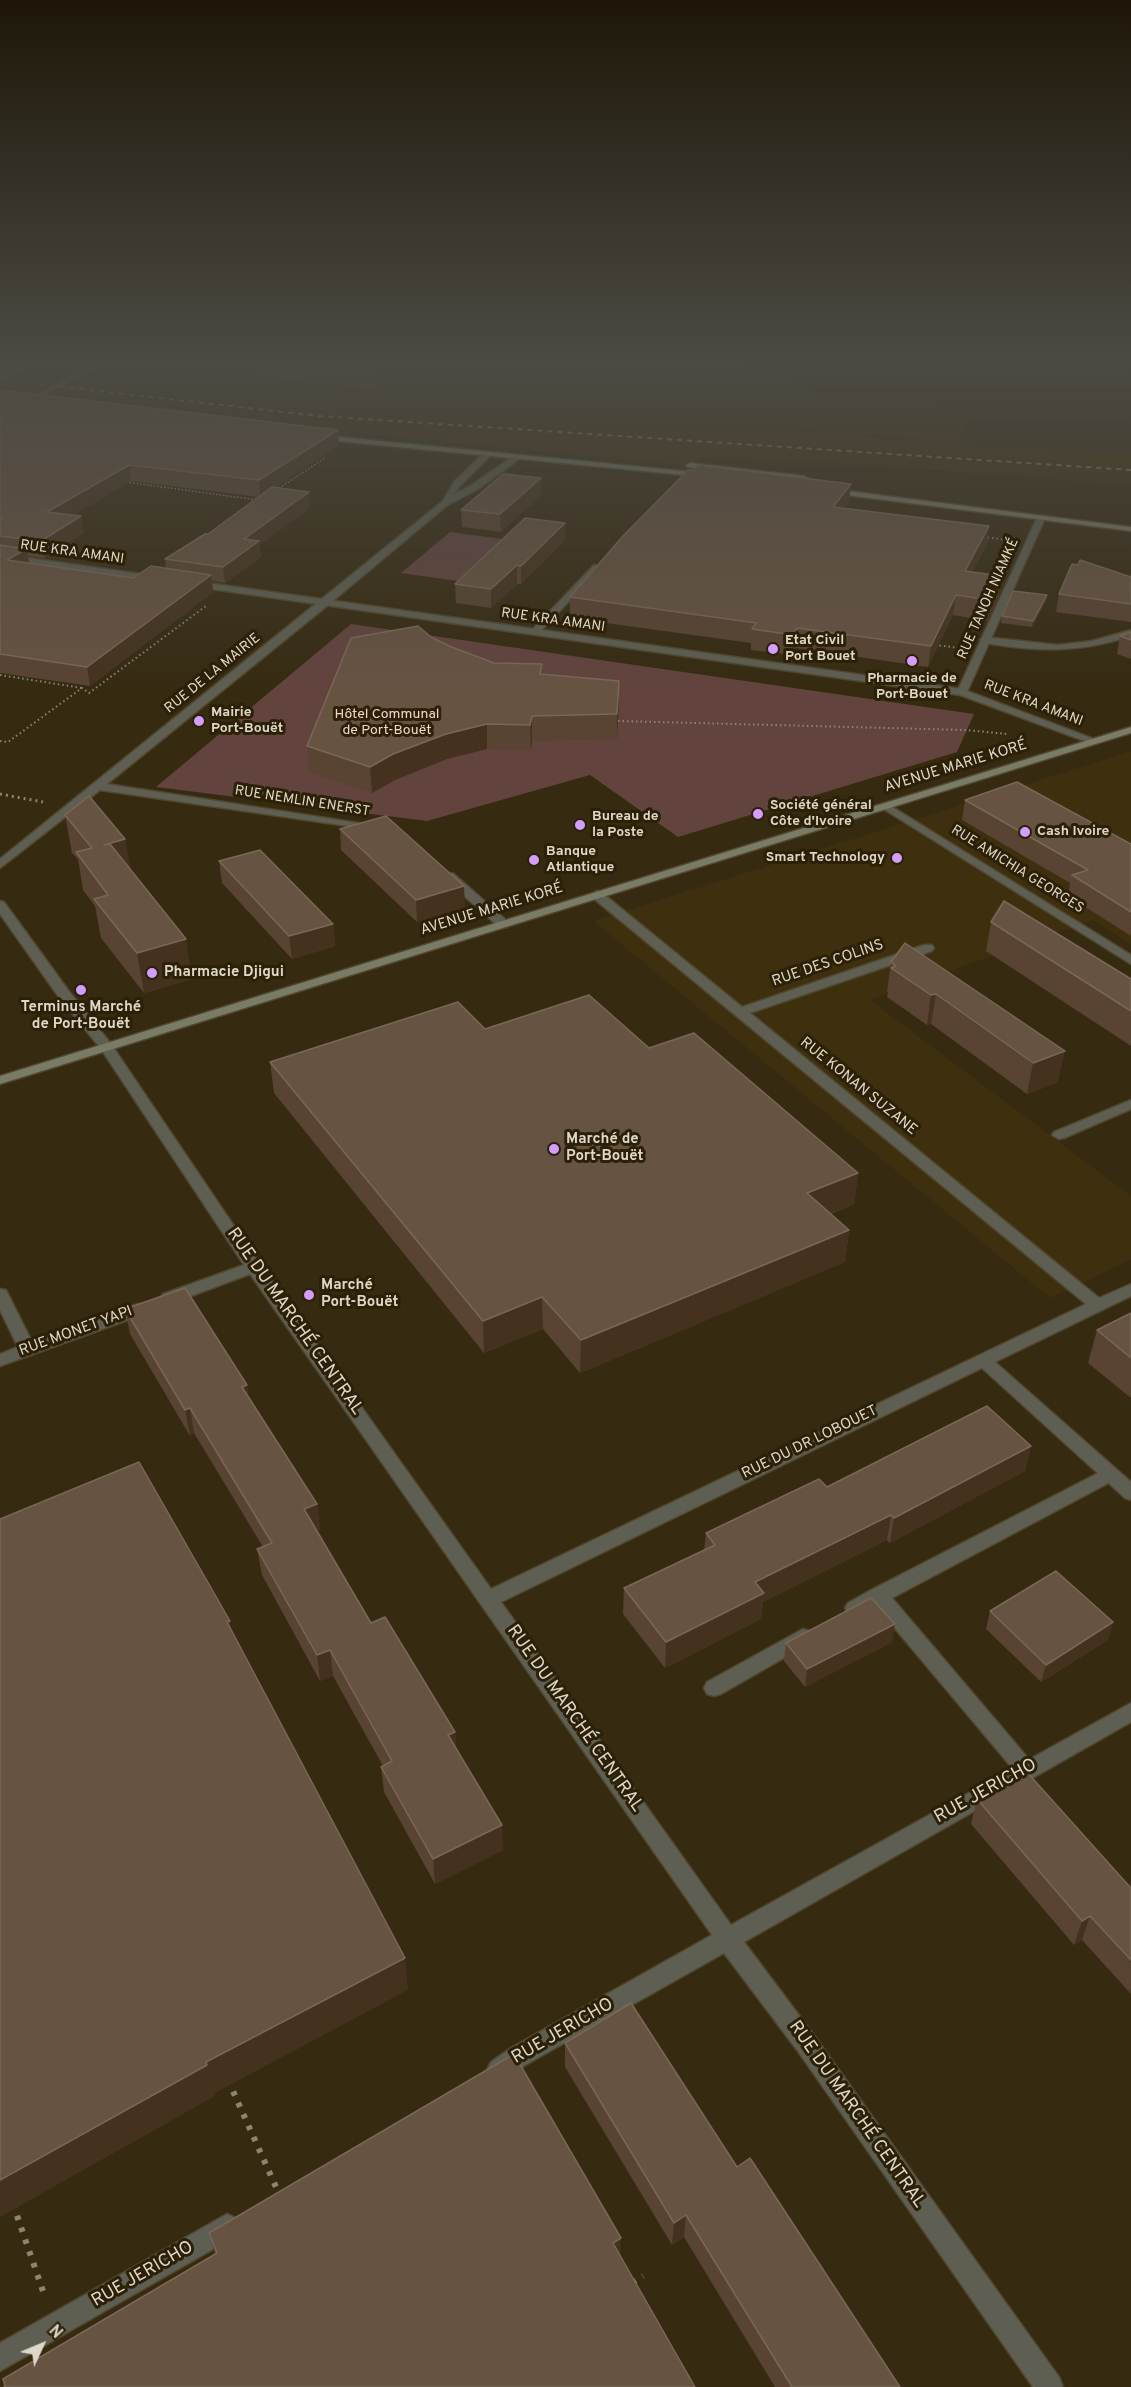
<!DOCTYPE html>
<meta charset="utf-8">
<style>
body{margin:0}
#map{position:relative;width:1131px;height:2387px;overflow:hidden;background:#362a11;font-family:Overpass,sans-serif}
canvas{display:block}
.north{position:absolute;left:12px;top:2315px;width:60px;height:60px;-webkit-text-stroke:4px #2c2007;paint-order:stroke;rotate:46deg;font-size:16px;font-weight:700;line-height:24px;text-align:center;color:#ded7c8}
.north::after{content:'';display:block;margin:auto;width:21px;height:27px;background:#ded7c8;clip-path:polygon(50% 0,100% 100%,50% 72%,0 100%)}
</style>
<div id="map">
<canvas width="1131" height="2387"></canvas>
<div class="north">N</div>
</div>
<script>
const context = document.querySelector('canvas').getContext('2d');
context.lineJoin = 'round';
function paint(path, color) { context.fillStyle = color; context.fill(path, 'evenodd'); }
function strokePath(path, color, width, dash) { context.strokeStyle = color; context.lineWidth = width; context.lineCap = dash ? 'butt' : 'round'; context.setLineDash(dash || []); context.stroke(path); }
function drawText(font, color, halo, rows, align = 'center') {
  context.font = font + ' Overpass,sans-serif'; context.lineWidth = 6; context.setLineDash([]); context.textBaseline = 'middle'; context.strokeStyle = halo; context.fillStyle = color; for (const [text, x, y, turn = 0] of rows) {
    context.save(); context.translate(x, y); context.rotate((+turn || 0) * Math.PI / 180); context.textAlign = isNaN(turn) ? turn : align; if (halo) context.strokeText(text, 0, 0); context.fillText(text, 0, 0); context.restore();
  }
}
paint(new Path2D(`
 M0,360H710L806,370L790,389L978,409L956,441L747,425L919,442L1131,456V485L860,464L699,458L688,466L295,427L0,394Z
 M1131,751V944L1092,920L870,1000L1131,1196V1260L1050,1298L593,921Z`), '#3e2f0e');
paint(new Path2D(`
 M450,532L510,540L465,582L401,573Z
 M351,624L974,714L957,752L678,837L590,775L427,821L156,787Z`), '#63433e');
const service = new Path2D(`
 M1131,630V636C1079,653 1039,652 985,643L980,640L985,637L1058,645L1092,641Z
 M1110,1467L1116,1469L1119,1474L1116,1479L892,1598L1033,1764L1036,1770L1033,1776L1026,1779L1019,1776L876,1606L855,1616L848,1613L845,1608L848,1603L871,1590Z
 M803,1629L810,1631L813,1637L810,1643L721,1694L714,1696L707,1694L704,1688L707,1682Z`);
const minor = new Path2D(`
 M104,360H113L26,404L21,403Z
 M485,452L492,454L460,486L453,495L472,485L515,455L522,457L478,489L446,506L328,605L107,784L371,825L375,826V830L100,790L0,868V859L443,501L454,482Z
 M1038,516L1045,518L967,692L958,694L957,692Z
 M594,565L601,567L538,634H532V630Z
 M886,803L1131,955V964L882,808V804Z
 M450,873L454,874L507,921V927H499L446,880L444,877Z
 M597,891L601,892L742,1007L924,945H932L934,948L932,951L750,1013L1099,1298L1131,1284V1296L995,1362L1131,1482V1500L1125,1498L982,1368L501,1602L731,1925L1131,1703V1722L744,1942L813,2034L1059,2377L1063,2387H1033L797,2050L724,1953L527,2064L499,2082L491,2078L487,2070L491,2062L511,2048L712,1935L250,1274L175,1302H163L161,1298L163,1294L244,1265L101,1049L58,996L0,914V901L4,902L68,990L111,1044L259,1263L491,1589L1086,1304L593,898L591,895Z
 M1131,1100V1109L1064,1138L1059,1139L1052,1135L1054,1132Z
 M0,1289L6,1290L32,1342L138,1304H150L152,1308L150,1312L0,1366V1354L18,1347L0,1310Z
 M227,2214L236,2218L240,2227L236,2236L0,2371V2343Z`);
const tertiary = new Path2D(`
 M0,554L154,576L158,579L154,582L0,560Z
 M193,581L962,689L1099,741L1090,743L960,695L190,586V582Z`);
const secondary = new Path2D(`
 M319,435L704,473L708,475L704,477L316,439Z
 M690,463L804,476L808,478L804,480L687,467L686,465Z
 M832,489L1131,527V531L829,493L828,491Z
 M1131,727V733L0,1084V1076Z`);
strokePath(service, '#51462e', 3);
strokePath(minor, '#51462e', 3);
strokePath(tertiary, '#51462e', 3);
strokePath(secondary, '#51462e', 3);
strokePath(new Path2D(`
 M126,482L258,500
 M276,490L325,458`), '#8e8571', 1.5, [1.5, 2]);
strokePath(new Path2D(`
 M983,537L1009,540
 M935,645L960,648
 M0,675L82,688
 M618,721L966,730L1007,734
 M0,741L8,742L82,688L89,693L206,606`), '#8e8571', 2, [1.5, 3]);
strokePath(new Path2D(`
 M0,794L43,802`), '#8e8571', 3, [2, 4]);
strokePath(new Path2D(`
 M228,2080L280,2196
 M13,2204L45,2297
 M632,2283L643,2276`), '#8e8571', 6, [4.5, 8]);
paint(service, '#5e5f52');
paint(minor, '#5e5f52');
paint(tertiary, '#5e5f52');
paint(secondary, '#7a7b67');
strokePath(new Path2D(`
 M0,380L319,416L1131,470`), '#857b67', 2, [5, 5]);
paint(new Path2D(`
 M0,360H71L12,391L338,430L339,445L275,487L311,507L259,545L261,557L225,583L212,581L213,592L90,686L0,673ZM131,481L259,497L208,534L165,559L166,568L133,578L29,564L28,556L44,558L84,533L73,515Z
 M212,360H417L374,389L213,371Z
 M851,484L849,502L844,508L989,526L987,545L972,572L999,596L987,621L953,615L928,667L796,648L792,655L751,650V643L570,618V597Z
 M541,495L501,532L462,527L461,510Z
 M565,540L521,584H517L491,608L456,603L455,584Z
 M1131,577V622L1056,612L1059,594Z
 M1046,601L1032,627L1001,623L1002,616Z
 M1131,632V659L1117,654L1120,636Z
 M431,637L449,646L494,663L542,675L619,681L617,739L532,741L531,750L487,749L447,759L395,780L372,793L309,772L307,746Z
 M965,800L1131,844V936L1068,896L1070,883L962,820Z
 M65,815L125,839L130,869L192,979L144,993L101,938L95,906L83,890L78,859L72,853Z
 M340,829L465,908L417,922L341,850Z
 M219,861L333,924L335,946L292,959L222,883Z
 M991,922L1131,979V1046L986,951Z
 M891,962L1058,1082L1027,1094L931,1024L927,1025L887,997L888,992H887Z
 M485,1029L649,1048L858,1173L854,1204L831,1214L849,1230L845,1262L580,1373L543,1329L484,1353L274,1093L270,1062Z
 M125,1309L249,1398L317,1504L320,1530L317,1531L371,1623L455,1732L456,1748L503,1850L435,1884L384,1792L381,1767L383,1766L333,1676L320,1681L262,1575L257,1549L263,1547L194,1433L190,1436L130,1334Z
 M1131,1313V1398L1088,1363L1097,1330Z
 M1031,1446L1025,1471L890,1543L887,1540L763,1602L761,1619L665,1668L623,1614L624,1588L704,1550L706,1533L827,1487Z
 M990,1611L1113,1622L1108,1640L1041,1682L986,1629Z
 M892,1642L805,1687L784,1661L786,1643Z
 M977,1799L1131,1888V1994L1082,1940L1074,1945L971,1824Z
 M565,2043L737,2167L900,2387H775L684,2237L672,2245L565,2067Z
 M209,2233L620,2256L215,2254Z`), '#594332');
paint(new Path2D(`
 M41,360H71L0,397V381Z
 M387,360H417L374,389L373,369Z
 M338,430L339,445L260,497L259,480Z
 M129,465L131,481L50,529L47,512Z
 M541,478V495L501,532L500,514Z
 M851,484L849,502L831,526L833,507Z
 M309,492L311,507L259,545L261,557L225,583L223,567L244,539Z
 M81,516L84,533L44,558L41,541Z
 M565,523V540L521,584V566Z
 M989,526L987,545L962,591L965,571Z
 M26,549L30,566L7,560Z
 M517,565V584L491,608V589Z
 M211,575L213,592L90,686L87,667Z
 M1002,576L999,596L987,621L990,600Z
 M956,595L953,615L928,667L931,646Z
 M1047,595L1046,601L1032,627L1033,621Z
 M797,628L796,648L792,655L793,635Z
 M619,681V705L617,739V714Z
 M532,716V741L531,750L530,725Z
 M487,724V749L447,759L395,780L372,793L370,767L393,754L446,734Z
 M125,839L132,877L104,845Z
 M464,886L465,908L417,922L416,900Z
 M333,924L335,946L292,959L289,936Z
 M186,939L192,979L144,993L137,953Z
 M936,994L931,1024L927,1025L931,995Z
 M1065,1051L1058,1082L1027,1094L1033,1063Z
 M858,1173L854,1204L804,1224L807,1193Z
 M849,1230L845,1262L580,1373L581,1340Z
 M542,1297L543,1329L484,1353L483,1321Z
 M247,1385L251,1410L242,1387Z
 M190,1408L194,1433L190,1436L185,1410Z
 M1031,1446L1025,1471L890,1543L894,1518Z
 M317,1504L320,1530L308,1535L304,1509Z
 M891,1515L887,1540L763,1602L761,1619L665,1668L666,1642L755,1582Z
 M230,1621L236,1654L227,1622Z
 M1113,1622L1108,1640L1041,1682L1046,1665Z
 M895,1624L892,1642L805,1687L807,1669Z
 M330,1650L333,1676L320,1681L317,1655Z
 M455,1732L457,1758L448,1735Z
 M502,1825L503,1850L435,1884L433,1859Z
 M1090,1916L1082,1940L1074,1945L1082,1921Z
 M405,1958L408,1990L215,2093V2096L0,2217V2180L206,2062Z
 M686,2215L684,2237L672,2245L674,2223Z
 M621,2238L620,2267L613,2243Z`), '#45321e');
const building = new Path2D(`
 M0,360H41L0,381Z
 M289,360H387L373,369Z
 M0,390L338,430L259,480L129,465L47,512L81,516L41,541L0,536V519L3,518H0Z
 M698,465L851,484L833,507L989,526L965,571L1002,576L990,600L956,595L931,646L797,628L793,635L752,629L756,623L570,597L623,536L688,470H693Z
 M503,474L541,478L500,514L461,510Z
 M272,487L309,492L244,539L259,541L223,567L165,559L205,534H208Z
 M525,518L565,523L521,566L517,565L491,589L455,584Z
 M0,545L26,549L7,560L133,578L151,566L211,575L87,667L0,654Z
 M1080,560L1131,577V604L1059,594L1072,564L1078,565Z
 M1013,591L1047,595L1033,621L1002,616Z
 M418,626L431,637L449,646L494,663L542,664L540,674L619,681L617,714L532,716L530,725L487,724L446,734L393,754L370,767L307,746L351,638Z
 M1131,632V640L1120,636Z
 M1017,782L1131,844V912L1072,875L1088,870L965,800Z
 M89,796L125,839L104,845L110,844L186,939L137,953L94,899L108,895L76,852L92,848L65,815Z
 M386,816L464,886L416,900L340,829Z
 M260,850L333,924L289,936L219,861Z
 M1004,901L1131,979V1011L991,922Z
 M905,943L1065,1051L1033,1063L936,994L931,995L891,968L896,966L891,962Z
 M589,995L649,1048L694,1033L858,1173L807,1193L849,1230L581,1340L542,1297L483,1321L270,1062L458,1002L485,1029Z
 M185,1288L247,1385L242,1387L317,1504L304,1509L371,1623L385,1617L455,1732L448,1735L502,1825L433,1859L381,1767L392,1761L330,1650L317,1655L257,1549L272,1543L190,1408L185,1410L125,1309Z
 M1131,1313V1358L1097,1330Z
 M987,1406L1031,1446L894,1518L891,1515L755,1582L764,1593L666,1642L624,1588L715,1545L706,1533L819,1479L827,1487Z
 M139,1462L230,1621L227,1622L405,1958L206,2062L207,2065L0,2180V1519Z
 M1056,1571L1113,1622L1046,1665L990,1611Z
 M871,1598L895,1624L807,1669L786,1643Z
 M1026,1771L1131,1888V1960L1090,1916L1082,1921L977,1799Z
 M631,2003L737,2167L750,2158L900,2387H792L686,2215L674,2223L565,2043Z
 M514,2054L621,2238L613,2243L695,2387H4L5,2386L3,2379L217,2253L209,2233Z`);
paint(building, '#675342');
strokePath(building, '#7a6857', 1.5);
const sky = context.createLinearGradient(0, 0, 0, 695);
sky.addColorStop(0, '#1e1709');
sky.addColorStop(0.52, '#4c4a43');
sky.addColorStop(1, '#4c4a4300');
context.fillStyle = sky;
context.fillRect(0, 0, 1131, 695);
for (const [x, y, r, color] of [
 [773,649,6,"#d29dfd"],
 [912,661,6,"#d29dfd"],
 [199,721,6,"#d29dfd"],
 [758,814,6,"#d29dfd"],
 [580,825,6,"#d29dfd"],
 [1025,832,6,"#d29dfd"],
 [897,858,6,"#d29dfd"],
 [534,860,6,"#d29dfd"],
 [152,973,6,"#d29dfd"],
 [81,990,6,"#d29dfd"],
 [554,1149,6,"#d29dfd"],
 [309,1295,6,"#d29dfd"]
]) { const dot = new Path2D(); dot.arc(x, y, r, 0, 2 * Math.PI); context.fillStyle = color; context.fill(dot); strokePath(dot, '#2c2007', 2); }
drawText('14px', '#ded7c8', '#2c2007', [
 ["RUE KRA AMANI",72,553,8],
 ["RUE TANOH NIAMKÉ",989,599,-66],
 ["RUE KRA AMANI",553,621,8],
 ["RUE DE LA MAIRIE",213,674,-39],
 ["RUE KRA AMANI",1033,704,21],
 ["RUE NEMLIN ENERST",302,802,9],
 ["RUE AMICHIA GEORGES",1017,870,32]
]);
drawText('bold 14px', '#ded7c8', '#2c2007', [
 ["Etat Civil",785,641],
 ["Port Bouet",785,657],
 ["Pharmacie de",912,679,"center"],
 ["Port-Bouet",912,695,"center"],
 ["Mairie",211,713],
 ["Port-Bouët",211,729],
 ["Société général",770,806],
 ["Côte d'Ivoire",770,822],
 ["Bureau de",592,817],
 ["la Poste",592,833],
 ["Cash Ivoire",1037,832],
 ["Banque",546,852],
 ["Atlantique",546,868],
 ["Smart Technology",885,858,"right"]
], 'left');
drawText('14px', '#f5d4ce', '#2c2007', [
 ["Hôtel Communal",387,715],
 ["de Port-Bouët",387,731]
]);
drawText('15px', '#ded7c8', '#2c2007', [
 ["AVENUE MARIE KORÉ",956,767,-17],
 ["AVENUE MARIE KORÉ",492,910,-17],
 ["RUE DES COLINS",828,964,-19],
 ["RUE KONAN SUZANE",858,1087,39],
 ["RUE MONET YAPI",76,1332,-20],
 ["RUE DU DR LOBOUET",810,1443,-26]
]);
drawText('bold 15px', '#ded7c8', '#2c2007', [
 ["Pharmacie Djigui",164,973],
 ["Terminus Marché",81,1008,"center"],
 ["de Port-Bouët",81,1025,"center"],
 ["Marché de",566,1140],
 ["Port-Bouët",566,1157],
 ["Marché",321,1286],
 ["Port-Bouët",321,1303]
], 'left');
drawText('18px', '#ded7c8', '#2c2007', [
 ["RUE DU MARCHÉ CENTRAL",294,1322,55],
 ["RUE DU MARCHÉ CENTRAL",574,1719,55],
 ["RUE JERICHO",986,1792,-29],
 ["RUE JERICHO",563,2032,-30],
 ["RUE DU MARCHÉ CENTRAL",856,2115,55],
 ["RUE JERICHO",143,2275,-30]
]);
</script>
